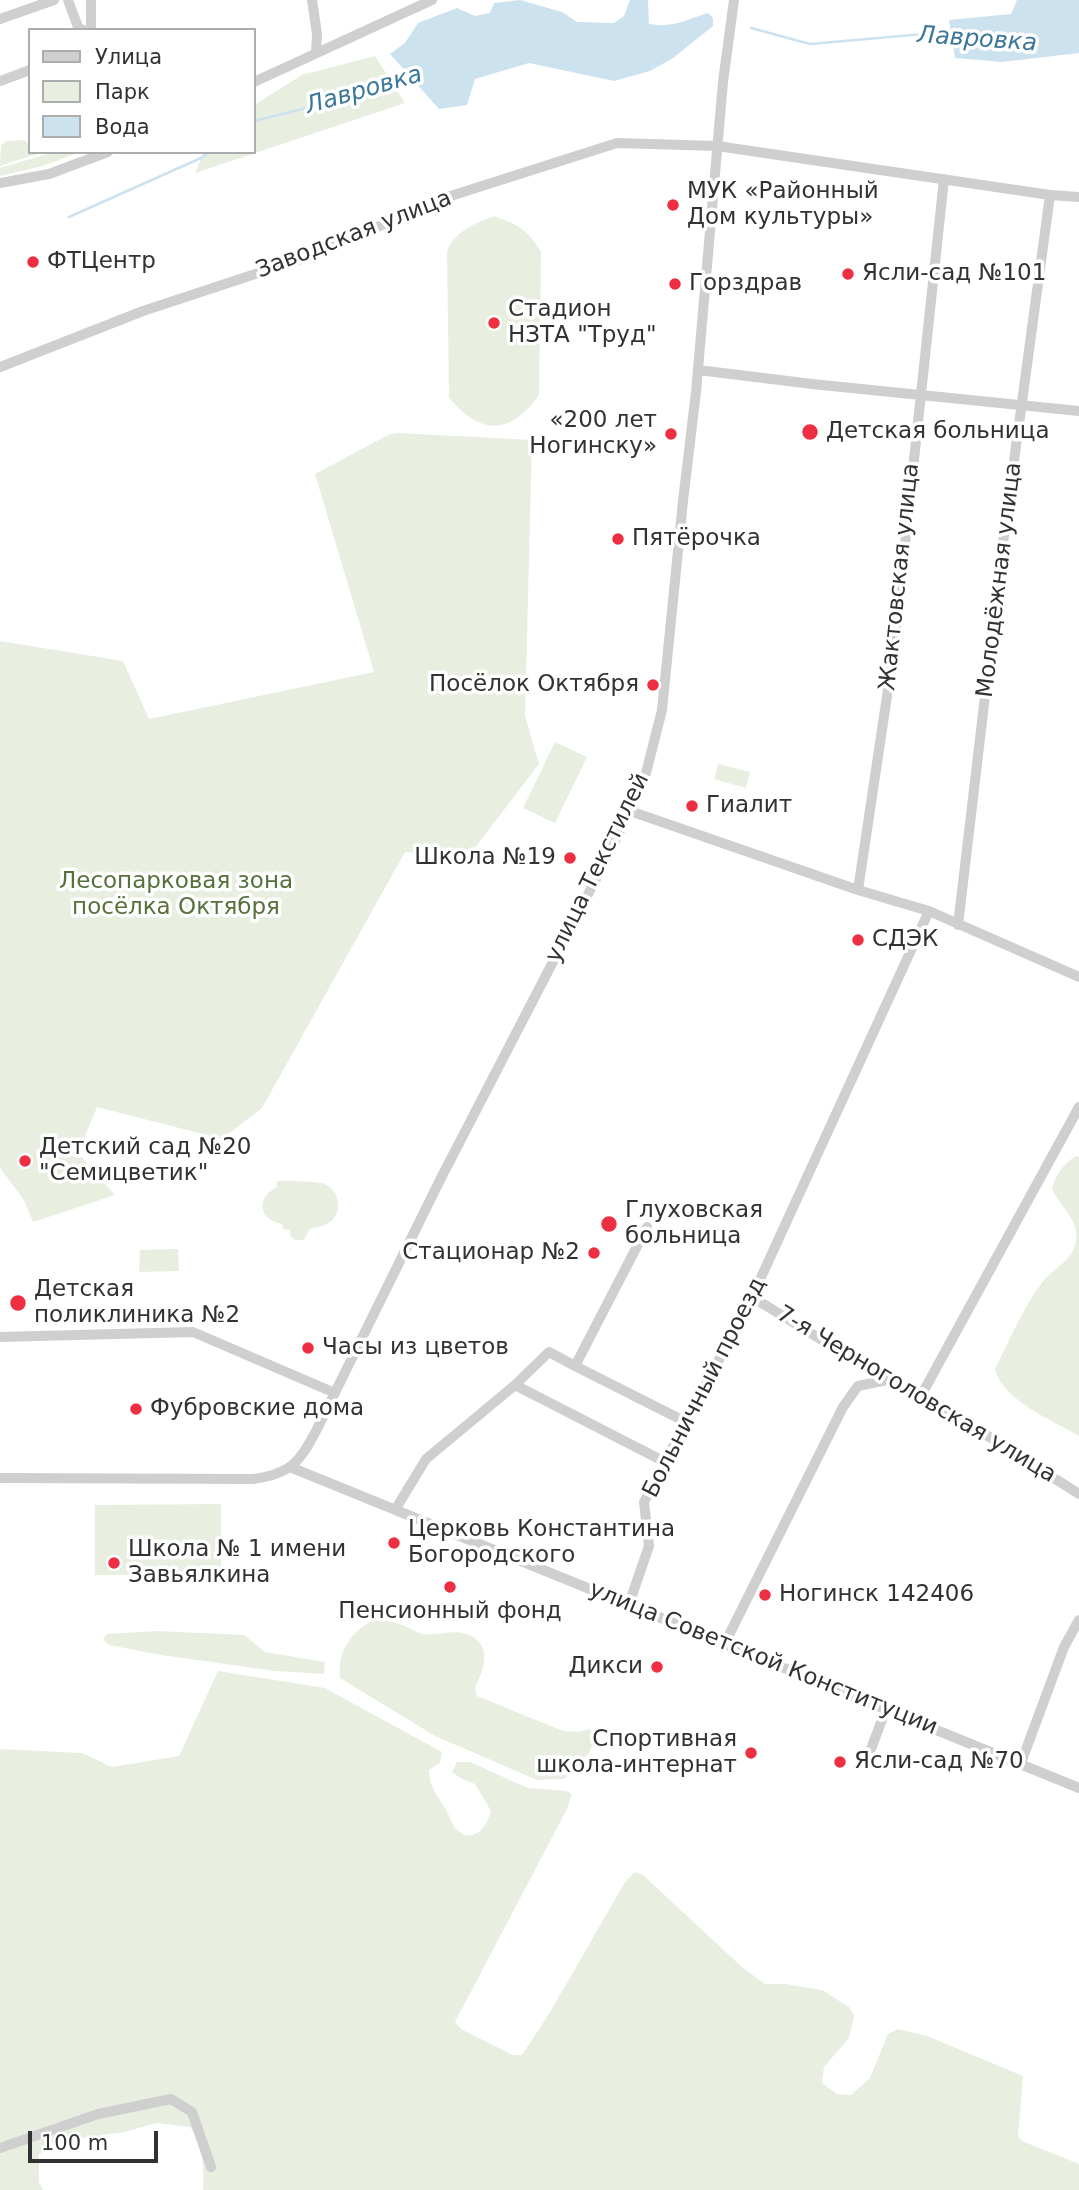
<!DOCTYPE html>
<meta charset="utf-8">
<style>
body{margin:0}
#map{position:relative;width:1079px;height:2190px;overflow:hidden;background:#fff;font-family:"DejaVu Sans",sans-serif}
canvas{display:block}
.legend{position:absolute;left:28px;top:28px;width:228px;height:126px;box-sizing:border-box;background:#fff;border:2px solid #adadad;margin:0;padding:9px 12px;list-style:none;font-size:21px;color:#323232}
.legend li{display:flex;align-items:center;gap:14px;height:35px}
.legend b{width:35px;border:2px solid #adadad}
.scale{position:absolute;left:28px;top:2131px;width:130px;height:32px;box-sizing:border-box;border:4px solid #323232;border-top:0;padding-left:9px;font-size:21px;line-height:24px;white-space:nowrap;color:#323232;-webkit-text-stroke:5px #fff;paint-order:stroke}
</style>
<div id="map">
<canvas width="1079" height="2190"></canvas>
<ul class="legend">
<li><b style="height:9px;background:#cfcfcf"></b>Улица</li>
<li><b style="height:19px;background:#e8efe0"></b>Парк</li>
<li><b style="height:19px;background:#cce2ef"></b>Вода</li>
</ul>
<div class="scale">100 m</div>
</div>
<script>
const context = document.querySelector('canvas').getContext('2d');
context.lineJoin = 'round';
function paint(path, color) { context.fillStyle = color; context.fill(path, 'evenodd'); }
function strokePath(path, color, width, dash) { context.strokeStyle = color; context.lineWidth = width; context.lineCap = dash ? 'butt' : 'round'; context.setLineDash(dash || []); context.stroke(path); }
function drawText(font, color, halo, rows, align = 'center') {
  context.font = font + ' "DejaVu Sans",sans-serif'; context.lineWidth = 7; context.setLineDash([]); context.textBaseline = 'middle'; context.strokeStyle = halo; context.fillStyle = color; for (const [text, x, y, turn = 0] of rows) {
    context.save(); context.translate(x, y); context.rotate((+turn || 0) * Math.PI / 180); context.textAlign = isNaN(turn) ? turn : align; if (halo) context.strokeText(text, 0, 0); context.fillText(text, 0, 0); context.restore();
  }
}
paint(new Path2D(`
 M375,56L405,103L195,173L204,152H254V105L302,75Z
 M25,140L30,146V152H43L0,166L1,145L7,141Z
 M54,152H80L43,166L0,176V168Z
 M494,216C519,225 527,229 541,252L539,395C511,435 479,436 449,397L447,251C456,230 474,224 494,216Z
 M399,433L532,440L525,716L539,764L468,857L405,852L262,1108L222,1139L97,1107L78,1153L115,1195L33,1222L24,1200L0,1168V641L123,661L149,719L374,672L315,474L390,434Z
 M555,742L587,757L555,823L523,808Z
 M718,764L750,772L746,788L714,779Z
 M1076,1156L1079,1157V1436C1052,1420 1003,1401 995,1369C1007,1345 1028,1298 1045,1279C1059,1264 1079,1257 1076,1231C1074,1216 1058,1203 1052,1189C1057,1173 1062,1165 1076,1156Z
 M277,1181C292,1181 307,1181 321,1183C339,1186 344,1212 330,1222C325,1226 315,1227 309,1230L304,1240H295L290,1235V1230L283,1229L282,1224C259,1220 255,1198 277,1187Z
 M178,1249L179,1271L139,1272L140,1250Z
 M221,1504V1574L95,1575V1505Z
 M376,1619C385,1621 394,1622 403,1625C409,1628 417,1633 424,1634C436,1636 450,1630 463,1633C493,1641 486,1667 475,1687L477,1696L563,1731L578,1732L589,1729L597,1736L589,1753L564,1779L537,1780L435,1736L340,1678C337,1652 352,1629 376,1619Z
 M158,1631L244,1635L265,1652L325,1662L324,1674L275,1671L161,1655L109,1645L103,1639L107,1634Z
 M218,1671L325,1688L442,1752L440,1763L429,1770C430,1790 437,1794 446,1810C450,1816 452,1825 457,1830C473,1845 487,1827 491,1811L475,1784L460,1778L452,1772L457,1762H470L528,1788L567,1791L572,1794L567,1809L455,2022L461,2029L513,2055H522L549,2014L625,1882L635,1872L643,1875L743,1968L765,1984H786L822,1990L849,2007L854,2016L849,2038L824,2067L822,2083L837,2094L851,2095L870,2078L888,2034L898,2029L927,2036L1023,2076L1018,2136L1022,2141L1079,2164V2190H203C204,2167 204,2146 190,2127L157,2123L124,2132L53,2142L39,2155V2182L43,2190H0V1749L82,1753L112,1767L179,1756Z`), '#e8efe0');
paint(new Path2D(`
 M520,0L562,12L577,22L614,23L624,16L630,0H648L649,24C675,28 684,20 708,13L713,18V26L673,58L650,71L614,81L529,63L475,79L467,105L439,109L390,54L405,43L418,23L457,8L475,16L490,13L494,3Z
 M1017,0H1079V53L1002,62L955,58L949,20L1011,14Z`), '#cce2ef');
strokePath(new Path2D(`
 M751,28L810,44L935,33L955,36
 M254,121L415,81
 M69,217L201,158L209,152`), '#cce2ef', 2.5);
strokePath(new Path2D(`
 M68,0L78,27L83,30
 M91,0V30
 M312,0L317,34L316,52
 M0,19L54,0
 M0,81L30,70
 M254,82L432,0
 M0,183L49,174L108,152
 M0,367L143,311L319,253L438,200L617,143L717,146L1050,195L1079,197
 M698,370L812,384L1079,411
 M630,811L858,890L929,911L1079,977
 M858,890L893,656L944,179
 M958,925L1004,535L1050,195
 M647,1227L575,1366L686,1422
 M752,1297L887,1380L922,1394L1079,1494
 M0,1337L193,1332L335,1393
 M515,1385L549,1352L575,1366
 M922,1394L1079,1107
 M290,1467L1079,1788
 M0,1478L253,1479C291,1474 300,1462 317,1429L440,1180L614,844L646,773L662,710L683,501L696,392L723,82L734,0
 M395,1510L426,1459L515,1385L665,1462
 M629,1604L649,1546L644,1502L752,1297L929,911
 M725,1643L843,1407L858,1386L887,1380
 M868,1757L886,1709
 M1021,1763L1064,1647L1079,1620
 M0,2148L98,2114L171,2099L192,2112L211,2167`), '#cfcfcf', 10);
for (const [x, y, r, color] of [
 [673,205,7,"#ee2f41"],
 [33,262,7,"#ee2f41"],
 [848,274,7,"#ee2f41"],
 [675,284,7,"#ee2f41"],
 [494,323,7,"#ee2f41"],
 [810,432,9,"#ee2f41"],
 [671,434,7,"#ee2f41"],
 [618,539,7,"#ee2f41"],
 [653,685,7,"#ee2f41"],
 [692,806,7,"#ee2f41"],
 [570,858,7,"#ee2f41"],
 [858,940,7,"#ee2f41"],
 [25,1161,7,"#ee2f41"],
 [609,1224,9,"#ee2f41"],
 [594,1253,7,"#ee2f41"],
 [18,1303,9,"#ee2f41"],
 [308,1348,7,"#ee2f41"],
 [136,1409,7,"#ee2f41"],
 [394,1543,7,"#ee2f41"],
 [114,1563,7,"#ee2f41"],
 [450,1587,7,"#ee2f41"],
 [765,1595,7,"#ee2f41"],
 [657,1667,7,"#ee2f41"],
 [751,1753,7,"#ee2f41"],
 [840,1762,7,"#ee2f41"]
]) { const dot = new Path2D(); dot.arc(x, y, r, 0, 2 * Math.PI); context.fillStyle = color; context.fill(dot); strokePath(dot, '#fff', 2.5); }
drawText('23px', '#323232', '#fff', [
 ["МУК «Районный",687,192],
 ["Дом культуры»",687,218],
 ["ФТЦентр",47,262],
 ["Ясли-сад №101",862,274],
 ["Горздрав",689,284],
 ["Стадион",508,310],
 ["НЗТА \"Труд\"",508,336],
 ["«200 лет",657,421,"right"],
 ["Ногинску»",657,447,"right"],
 ["Детская больница",826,432],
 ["Пятёрочка",632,539],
 ["Посёлок Октября",639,685,"right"],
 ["Гиалит",706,806],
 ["Школа №19",556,858,"right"],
 ["СДЭК",872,940],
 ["Детский сад №20",39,1148],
 ["\"Семицветик\"",39,1174],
 ["Глуховская",625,1211],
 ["больница",625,1237],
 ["Стационар №2",580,1253,"right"],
 ["Детская",34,1290],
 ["поликлиника №2",34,1316],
 ["Часы из цветов",322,1348],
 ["Фубровские дома",150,1409],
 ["Церковь Константина",408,1530],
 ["Богородского",408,1556],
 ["Школа № 1 имени",128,1550],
 ["Завьялкина",128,1576],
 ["Ногинск 142406",779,1595],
 ["Пенсионный фонд",450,1612,"center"],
 ["Дикси",643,1667,"right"],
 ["Спортивная",737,1740,"right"],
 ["школа-интернат",737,1766,"right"],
 ["Ясли-сад №70",854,1762]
], 'left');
drawText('23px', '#323232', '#fff', [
 ["Заводская улица",354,235,-21],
 ["Жактовская улица",900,577,-84],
 ["Молодёжная улица",1000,580,-83],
 ["улица Текстилей",598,868,-64],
 ["Больничный проезд",705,1388,-63],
 ["7-я Черноголовская улица",916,1395,31],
 ["улица Советской Конституции",763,1659,22]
]);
drawText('23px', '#56713c', '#fff', [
 ["Лесопарковая зона",176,882],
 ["посёлка Октября",176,908]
]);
drawText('italic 24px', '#3a7799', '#fff', [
 ["Лавровка",977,40,4],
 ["Лавровка",364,91,-16]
]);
</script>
